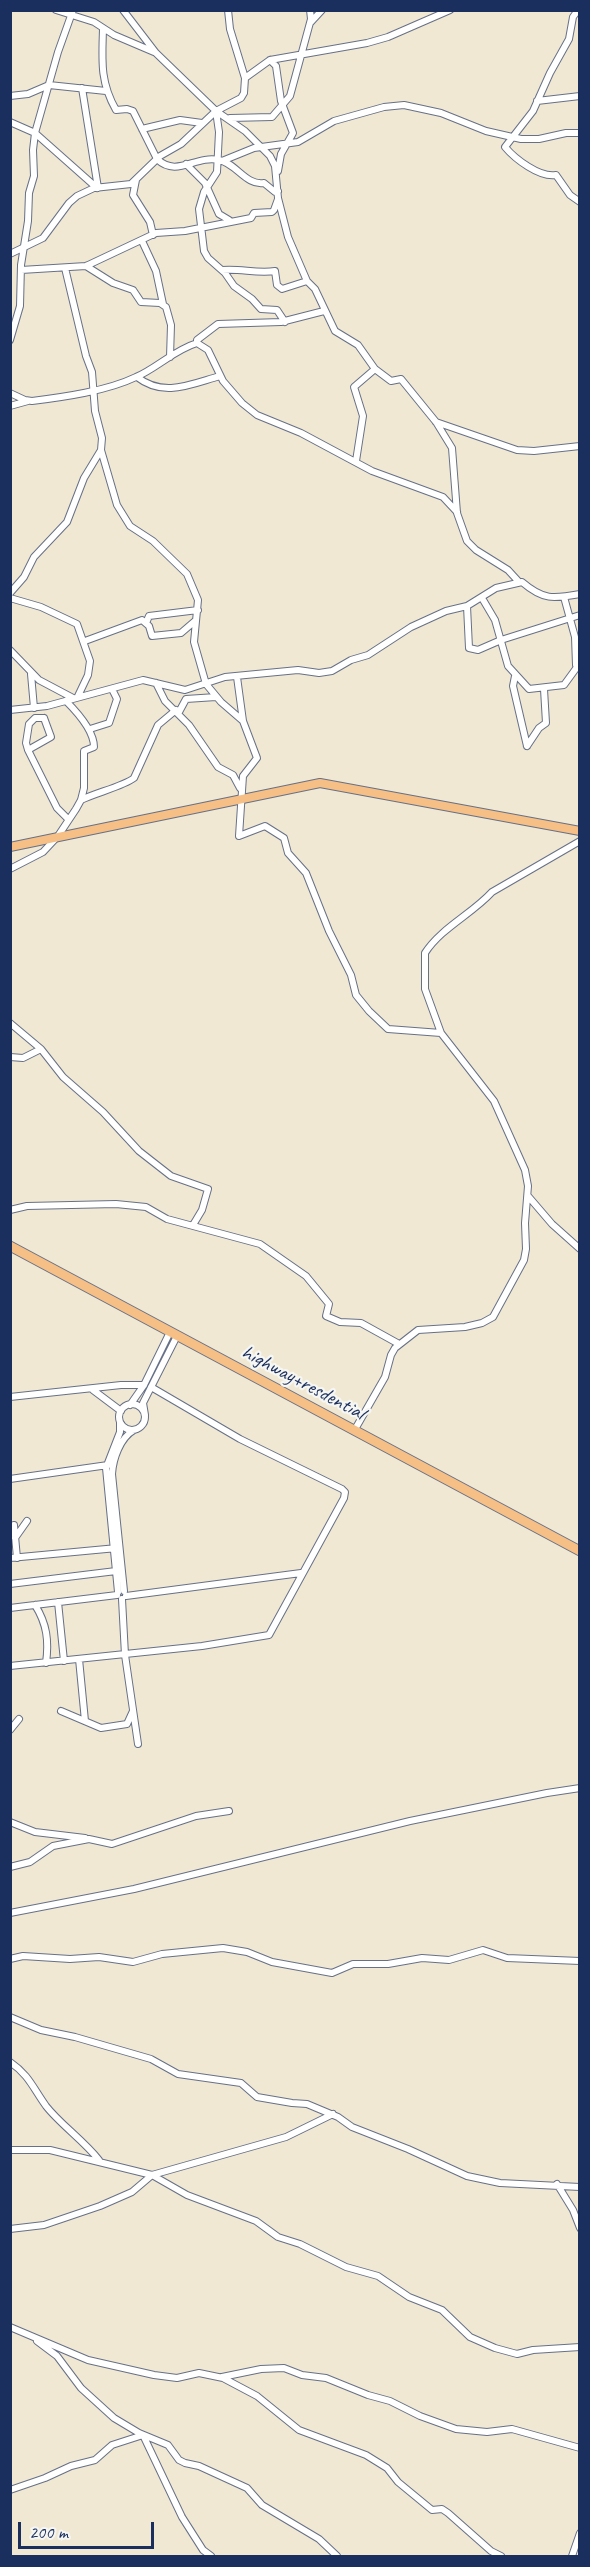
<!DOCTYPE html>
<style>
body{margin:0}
#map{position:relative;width:590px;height:2567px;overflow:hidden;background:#f0e8d3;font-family:Caveat,sans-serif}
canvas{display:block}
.frame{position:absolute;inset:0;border:12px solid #1b2f5e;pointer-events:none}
.scale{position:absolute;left:18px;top:2522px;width:136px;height:27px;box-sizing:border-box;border:3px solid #1b2f5e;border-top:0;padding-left:8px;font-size:18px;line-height:21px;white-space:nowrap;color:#1b2f5e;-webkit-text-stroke:4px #f6f6f2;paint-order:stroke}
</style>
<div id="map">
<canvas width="590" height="2567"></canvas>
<div class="frame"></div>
<div class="scale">200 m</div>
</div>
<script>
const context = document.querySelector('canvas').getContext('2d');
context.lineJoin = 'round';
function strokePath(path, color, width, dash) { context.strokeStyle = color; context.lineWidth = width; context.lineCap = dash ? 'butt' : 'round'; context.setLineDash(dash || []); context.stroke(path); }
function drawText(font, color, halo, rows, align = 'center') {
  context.font = font + ' Caveat,sans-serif'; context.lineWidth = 4.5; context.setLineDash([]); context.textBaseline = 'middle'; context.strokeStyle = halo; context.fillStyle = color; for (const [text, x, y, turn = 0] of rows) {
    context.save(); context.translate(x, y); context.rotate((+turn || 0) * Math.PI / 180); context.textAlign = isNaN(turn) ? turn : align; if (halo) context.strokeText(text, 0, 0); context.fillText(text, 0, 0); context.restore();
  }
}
const minor = new Path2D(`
 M56,10L94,22L114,35L154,52
 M123,10L156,53L216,111L245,131L270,156L275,166L278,198L288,237L307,281L315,289L335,331L358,345L375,369L391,381L401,379L436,422L452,448L457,513L467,541L476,550L508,570L519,582
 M578,10L573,17L569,39L550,73L533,111L505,147C515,159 540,178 556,175L570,195L580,202
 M310,23L322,10
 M103,29C102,61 100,82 116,110L127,109L133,111L157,159C177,178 195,155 219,160C236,163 246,186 264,183L275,192L278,191
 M270,60L367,43L388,37L450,10
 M245,78L270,60L276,66L281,101L293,133L281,154L278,171
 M82,88L98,188
 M10,96L28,94L49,85L106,91
 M537,101L580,96
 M216,111L219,132L217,172L204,192L199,209L204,251L208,258L225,273L234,286L252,299L261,309L277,310L285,322
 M230,118L272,117L290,96L311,19L310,10
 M10,122L35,133L97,188
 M142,129L180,120L202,123
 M222,161L254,148L298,142L334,121L384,107L404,105L441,113L486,131L521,139H539L566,133H580
 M186,164L205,183L219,214L229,220
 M136,180L133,195L150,222L153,235
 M142,241L156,271L163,304
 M10,254L43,238L69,203L77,196L94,188L131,184L160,156L181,144L216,111L241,98L244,93L245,78L230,29L228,10
 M86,266L113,283L133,290L141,302L160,303L166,307L171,325L170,357
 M21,270L86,266L156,233L185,231L251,218L254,213L272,212L274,210L278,199
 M222,270C240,268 257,274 275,271L277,285L282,289L307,281
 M10,340L20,306L21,265L28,221L29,193L34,176L33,150L35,133L58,52L73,10
 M197,343L208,350L223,381L242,403L257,415L301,433L372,471L443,497L457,512
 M137,377C164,398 191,384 220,376
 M10,393L25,400L32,401C64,397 107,391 136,377C157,368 174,350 197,343V340L218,324L281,322L324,311
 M10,406L28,401
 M436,422L517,450L534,451L580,446
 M101,450L117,505L130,526L153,541L187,574L198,600L194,642L206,684L221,702L243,721
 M356,461L363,416L354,387L375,369
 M10,593L24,577L34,557L67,522L84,478L101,450L102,438L95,411L92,372L86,356L65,268
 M564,597L575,637L576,665
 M10,598L41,607L77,624L90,661L88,675L78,696
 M482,598L495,620L508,666L529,689L564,685L580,663
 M467,606L469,648L478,650L501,640L580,615
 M146,623L149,616L198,610
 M85,641L142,620L149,626L152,636L181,633L195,621
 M10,650L39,680L73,698
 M31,674L34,708
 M515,676L513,686L527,746
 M237,677L243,721L257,758L243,776L239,836L265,826L284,838L288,853L306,873L329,931L351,975L356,995L369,1011L388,1029L441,1033
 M156,683L165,701L189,725L218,767L233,775L240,788
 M10,710L47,706L143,680L185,690L225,677L298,670L319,673L332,671L351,660L368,655L411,627L446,611L467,606L496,588L522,582C543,600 553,599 580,594
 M179,712L186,699L216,697
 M44,718H35L29,724L26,743L28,750L57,808L68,819
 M90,729L109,723L117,699L112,689
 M527,746L539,728L546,723L544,689
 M28,750L51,737L44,718
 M81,800C95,793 124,786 134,778L158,725L176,710
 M10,869L43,852L58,836L76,809L81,800L84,788V751L94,747C94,731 77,712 66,701
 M10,1023L41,1049
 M10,1057L23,1058L41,1049L63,1077L103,1112L139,1151L171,1176L208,1189L202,1210L193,1225
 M528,1196L552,1224L580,1249
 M10,1210L27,1206L116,1204L146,1207L167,1219L260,1244L306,1276L329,1304L326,1316L340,1322L361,1323L399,1344
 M93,1390L121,1411
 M10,1397L121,1385H144
 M119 1417a13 13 0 1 1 26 0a13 13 0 1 1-26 0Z
 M130,1405L144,1385L170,1332
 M145,1415L143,1403L177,1336
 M354,1431L385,1377L391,1355L395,1348L418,1330L465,1327L482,1323L493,1317L524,1260L526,1249L525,1223L528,1186L525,1170L494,1101L441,1033L425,989V953C441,928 472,914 492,892L580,841
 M10,1479L108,1465
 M14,1525L17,1558
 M15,1538L27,1521
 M10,1558L117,1548
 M10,1584L116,1571
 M124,1591L112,1474C113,1459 120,1438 134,1430
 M118,1592L106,1468L120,1432V1422
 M126,1596L301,1573
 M122,1599L125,1655L138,1744
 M58,1602L64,1661
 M35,1605C47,1624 49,1641 46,1663
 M10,1608L117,1595
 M79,1659L85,1721
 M10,1666L202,1646L269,1635L344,1498L345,1492L342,1489L240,1439L151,1387
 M61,1711L101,1728L127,1724L133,1711
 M10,1730L19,1719
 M10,1822L35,1832L85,1838
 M10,1867L30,1862L53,1846L89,1839L112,1844L196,1816L229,1811
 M10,1913L134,1889L410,1821L547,1793L580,1788
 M10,1959L23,1956L70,1959L99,1957L133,1962L162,1954L223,1948L247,1952L272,1962L332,1973L353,1964H388L422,1958L449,1960L483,1950L507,1958L580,1961
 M10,2017L41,2030L75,2037L151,2059L178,2074L241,2083L257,2097L292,2103L307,2104L338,2117L352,2127L408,2149L467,2176L500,2183L580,2187
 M10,2062C29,2075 33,2088 46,2106C60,2124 83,2140 99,2160
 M10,2150H50L152,2175L187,2195L256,2221L278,2237L300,2244L346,2267L378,2276L409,2297L442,2310L470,2337L495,2348L517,2354L533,2350L580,2347
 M557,2184L573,2210L580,2228
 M10,2229L44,2225L100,2206L132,2192L152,2175L286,2137L333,2114
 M10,2327L88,2360L154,2375L177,2378L199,2373L223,2378L257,2396L299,2430L366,2455L387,2468L398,2482L432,2510L442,2509L448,2513L491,2551L501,2556
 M37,2341L57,2356L81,2388L114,2418L139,2433L168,2445L179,2460L185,2463L199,2466L247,2488L262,2505L319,2539L337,2556
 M222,2377L261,2369L284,2368L302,2375L326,2378L368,2395L390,2401L420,2416L456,2429L487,2432L512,2429L580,2448
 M10,2490L45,2478L71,2466L95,2460L112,2445L143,2435L182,2517L203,2550L211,2556
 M572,2556L580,2533`);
const major = new Path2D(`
 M10,847L320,783L580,831`);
const highway = new Path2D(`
 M10,1246L580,1551`);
strokePath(minor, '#667087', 8);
strokePath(major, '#667087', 10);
strokePath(highway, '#667087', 11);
strokePath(minor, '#fff', 6);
strokePath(major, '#f5bf86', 8);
strokePath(highway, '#f5bf86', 9);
drawText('21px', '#1b2f5e', '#f6f6f2', [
 ["highway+resdential",303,1383,28]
]);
</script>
